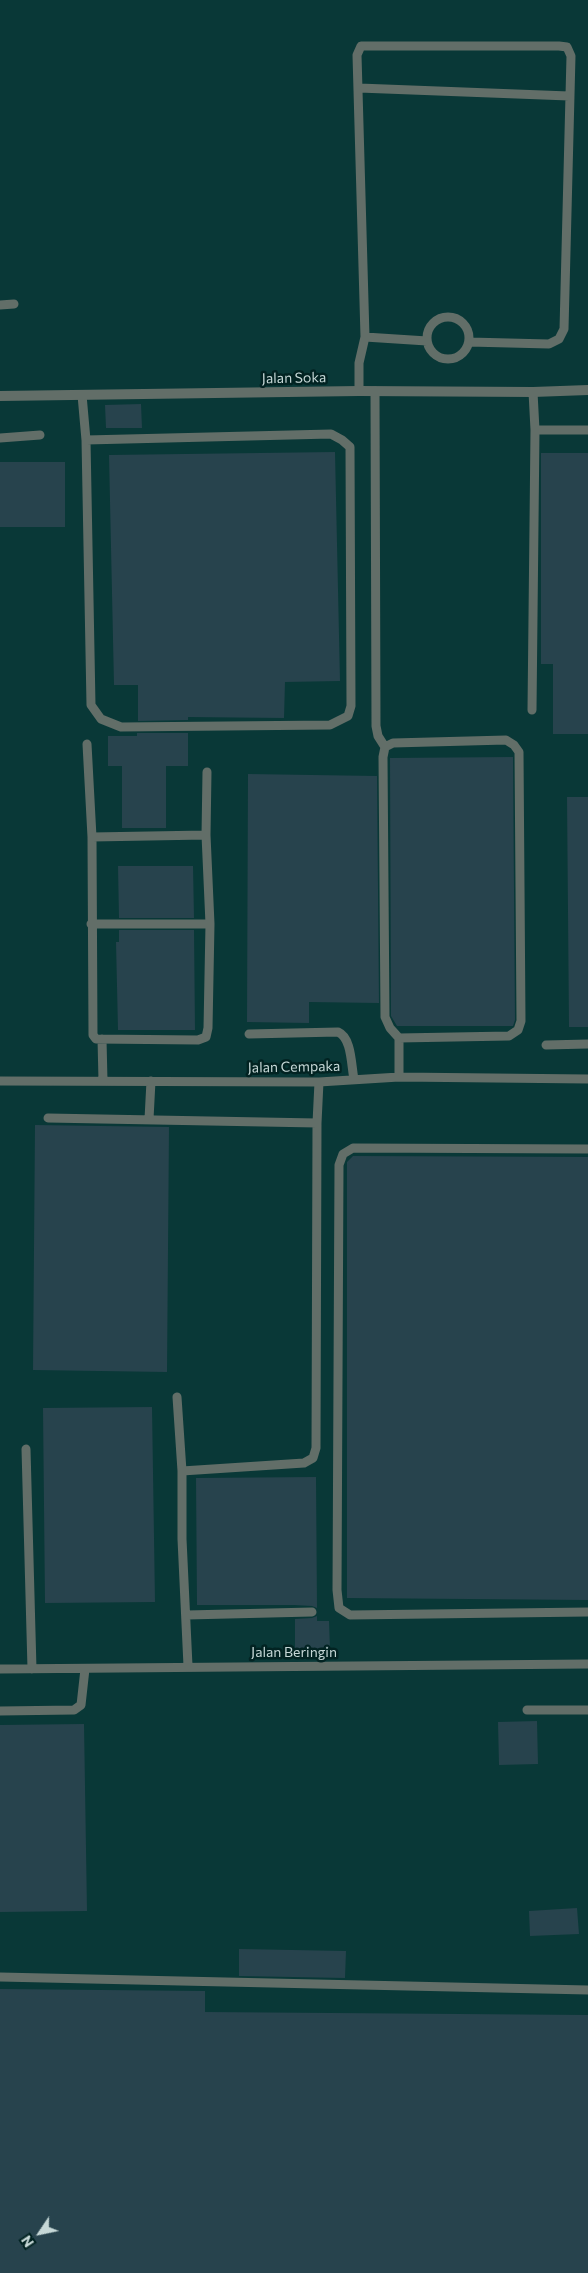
<!DOCTYPE html>
<style>
body{margin:0}
#map{position:relative;width:588px;height:2273px;overflow:hidden;background:#0b2c2c;font-family:Commissioner,sans-serif}
canvas{display:block}
.north{position:absolute;left:15px;top:2208px;width:50px;height:50px;-webkit-text-stroke:4px #022322;paint-order:stroke;rotate:236deg;font-size:14px;font-weight:700;line-height:20px;text-align:center;color:#c6d8d7}
.north::after{content:'';display:block;margin:auto;width:18px;height:22px;background:#c6d8d7;clip-path:polygon(50% 0,100% 100%,50% 72%,0 100%)}
</style>
<div id="map">
<canvas width="588" height="2273"></canvas>
<div class="north">N</div>
</div>
<script>
const context = document.querySelector('canvas').getContext('2d');
context.lineJoin = 'round';
function paint(path, color) { context.fillStyle = color; context.fill(path, 'evenodd'); }
function strokePath(path, color, width, dash) { context.strokeStyle = color; context.lineWidth = width; context.lineCap = dash ? 'butt' : 'round'; context.setLineDash(dash || []); context.stroke(path); }
function drawText(font, color, halo, rows, align = 'center') {
  context.font = font + ' Commissioner,sans-serif'; context.lineWidth = 5; context.setLineDash([]); context.textBaseline = 'middle'; context.strokeStyle = halo; context.fillStyle = color; for (const [text, x, y, turn = 0] of rows) {
    context.save(); context.translate(x, y); context.rotate((+turn || 0) * Math.PI / 180); context.textAlign = isNaN(turn) ? turn : align; if (halo) context.strokeText(text, 0, 0); context.fillText(text, 0, 0); context.restore();
  }
}
paint(new Path2D(`
 M0,0H588V2273H0Z`), '#093837');
paint(new Path2D(`
 M141,404L142,428H106L105,405Z
 M335,452L340,681L285,682L284,718L188,717V720L138,721V685H114L109,455Z
 M541,453H588V734H553V664H541Z
 M0,462H65V527H0Z
 M137,733H188V766H166V828H122V766H108V736H137Z
 M513,757L515,1020L513,1026H397L391,1016L390,758Z
 M248,774L377,776L379,1003L309,1002V1023L247,1022Z
 M567,797H588V1027H569Z
 M118,866H193L194,918H119Z
 M119,930H194L195,1030H118L116,942H119Z
 M35,1125L169,1127L167,1372L33,1370Z
 M353,1156L588,1157V1600L347,1598V1162Z
 M152,1407L155,1602L45,1603L43,1408Z
 M316,1477L317,1608L312,1606L294,1605H197L196,1478Z
 M317,1616V1621H329L330,1649L295,1650V1619L312,1618Z
 M537,1721L538,1764L499,1765L498,1722Z
 M84,1724L87,1911L0,1912V1725Z
 M577,1908L579,1934L530,1936L529,1911Z
 M239,1949L346,1951L345,1978L239,1976Z
 M0,1989L205,1991V2012L588,2015V2273H0Z`), '#27434d');
strokePath(new Path2D(`
 M359,88L569,96
 M0,305L14,304
 M427 338a21 21 0 1 1 42 0a21 21 0 1 1-42 0Z
 M365,337L427,341
 M359,391V363L365,337L357,55L361,46H559L567,47L571,56L564,329L559,339L549,344L469,342
 M375,391L376,726L378,736L385,747
 M82,395L86,440L91,705L101,719L121,727L330,725L348,716L351,706L350,447L342,440L331,434L86,440
 M535,430H588
 M0,438L40,435
 M532,710L535,430L533,392
 M87,744L92,837L93,1035L96,1039L198,1040L206,1037L208,1028L210,924L206,835L207,772
 M92,837L206,835
 M91,924H210
 M249,1034L338,1032C352,1038 351,1065 354,1079
 M399,1038L390,1028L385,1017L383,757L385,747L393,743L506,740L514,745L519,752L521,1021L518,1030L509,1036L399,1038V1077
 M102,1039L103,1081
 M546,1045L588,1044
 M0,1081L319,1082L399,1077L588,1079
 M48,1118L317,1123
 M149,1119L151,1081
 M588,1149L353,1148L343,1154L339,1165L337,1590L339,1608L350,1615L588,1612
 M177,1397L182,1471V1539L188,1666
 M26,1449L32,1669
 M182,1471L304,1463L313,1458L316,1448L317,1123L319,1082
 M187,1615L312,1612
 M0,1669L588,1664
 M527,1710H588
 M0,1711L74,1710L81,1705L85,1669
 M0,1977L588,1990`), '#626e68', 9);
strokePath(new Path2D(`
 M0,396L359,391L533,392L588,390`), '#626e68', 10);
drawText('14px', '#c6d8d7', '#022322', [
 ["Jalan Soka",294,378,-1],
 ["Jalan Cempaka",294,1067,-1],
 ["Jalan Beringin",294,1652]
]);
</script>
